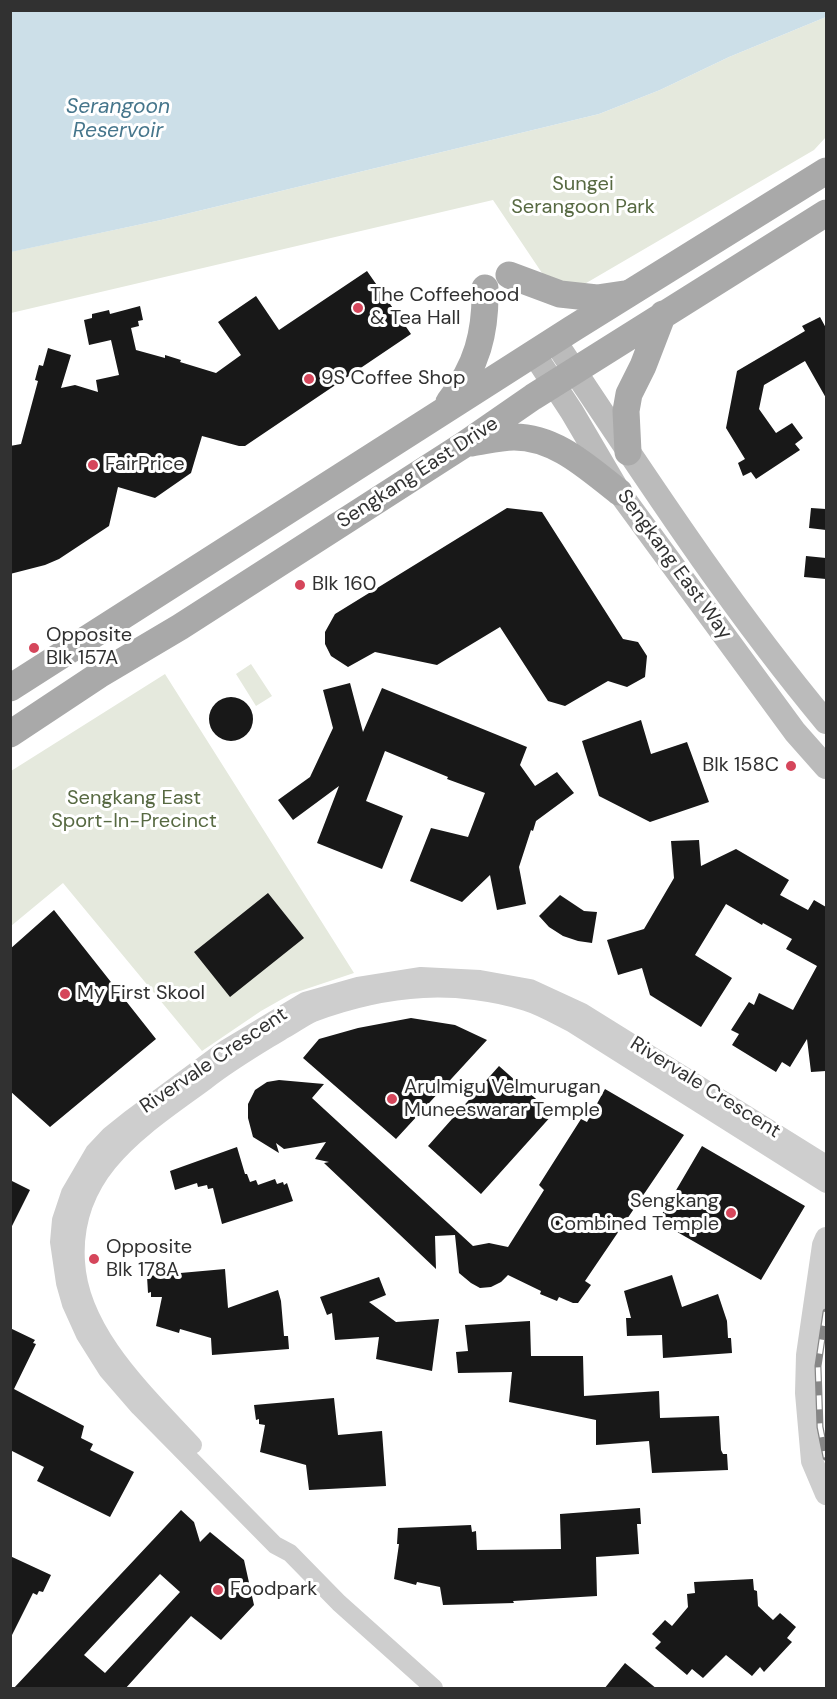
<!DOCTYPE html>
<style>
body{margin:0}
#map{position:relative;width:837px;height:1699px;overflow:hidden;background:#fff;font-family:"DM Sans",sans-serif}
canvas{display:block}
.frame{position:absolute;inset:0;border:12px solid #313131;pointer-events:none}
</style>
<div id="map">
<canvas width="837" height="1699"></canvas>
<div class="frame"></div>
</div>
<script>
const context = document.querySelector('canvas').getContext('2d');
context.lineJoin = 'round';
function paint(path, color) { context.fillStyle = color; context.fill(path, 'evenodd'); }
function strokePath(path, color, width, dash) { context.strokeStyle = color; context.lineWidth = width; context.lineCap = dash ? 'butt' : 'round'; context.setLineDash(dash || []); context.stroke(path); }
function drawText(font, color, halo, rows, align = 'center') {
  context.font = font + ' "DM Sans",sans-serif'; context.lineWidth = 6; context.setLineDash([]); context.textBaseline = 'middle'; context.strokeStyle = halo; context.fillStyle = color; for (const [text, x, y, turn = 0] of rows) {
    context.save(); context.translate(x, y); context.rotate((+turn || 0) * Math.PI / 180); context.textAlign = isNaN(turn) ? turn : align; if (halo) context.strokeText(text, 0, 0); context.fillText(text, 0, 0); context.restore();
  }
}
paint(new Path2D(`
 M826,17V137L814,150L564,296L542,273L493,200L11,313L10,252L161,220L599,114L660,90L729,57Z
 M251,664L272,696L256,706L236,674Z
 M165,674L354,973L291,994L261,1011L202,1051L63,883L11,926V771Z`), '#e5e9dd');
paint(new Path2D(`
 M826,10V17L729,57L660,90L599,114L161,220L11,252V11Z`), '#ccdfe8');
paint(new Path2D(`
 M367,271L411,334L245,446H239L202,436L191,473L155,498L118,487L109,526L59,559L45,565L10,574V446L21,444L38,381L35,380L39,365L43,366L48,348L71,355L61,388L75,385L98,392L96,380L119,375L111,340L89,345L84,320L92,318V314L109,310L110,314L140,306L143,320L138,321L139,326L131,328L136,350L165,358V355L181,360L180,362L216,373L241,355L218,322L256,296L279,330Z
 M820,317L826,328V398L805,361L764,385L759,409L776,433L792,423L803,438L795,444L800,450L756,479L751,472L743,476L738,463L745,459L726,428L737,371L805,331L802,326Z
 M507,508L542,512L623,639L638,642L647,656L645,677L627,687L608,681L565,706L548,701L500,627L437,665L375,652L348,667L331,656L325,644V632L335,614Z
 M811,508L826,509V530L809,528Z
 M806,556L826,558V579L804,577Z
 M350,683L363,732L382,688L527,747L520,765L535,786L557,772L574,793L536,821L533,831L531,830L519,867L526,904L497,910L490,875L462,902L410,881L431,828L468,837L485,793L447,779L448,777L385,751L366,801L403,816L382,869L317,843L339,786L293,820L278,800L310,777L333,728L323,690Z
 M209 719a22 22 0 1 1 44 0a22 22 0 1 1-44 0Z
 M641,720L651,754L687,742L709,802L650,822L599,796L582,741Z
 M699,840L701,866L736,849L789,880L780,895L808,910L814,900L826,907V1071L811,1072L807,1039L790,1067L782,1062L776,1072L732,1045L739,1034L731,1030L749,1002L754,1005L759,993L793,1010L817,966L786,949L792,939L763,923L762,925L726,904L695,955L732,978L701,1027L650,995L642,968L618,975L607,940L644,929L674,878L671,841Z
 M268,893L304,938L230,997L194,952Z
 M560,895L584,911L597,912L592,943L578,941L563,936L549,927L539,916Z
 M54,910L156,1039L50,1127L10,1091V949Z
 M411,1018L455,1025L487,1040L396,1139L303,1058L319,1039L358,1028Z
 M499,1066L553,1114L481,1194L428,1146Z
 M279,1080L324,1084L312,1098L473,1246L489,1243L508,1247L544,1190L539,1185L581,1119L587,1122L605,1089L684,1135L585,1281L591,1285L578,1303H573L559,1297L557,1301L540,1294L541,1291L508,1275L501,1282L491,1287L480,1288L471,1283L459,1273L455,1235L435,1236L436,1269L324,1163L329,1162L315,1159L326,1142L284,1149L276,1143L279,1153L253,1137L248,1118V1104L255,1090L267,1082Z
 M702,1146L805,1206L761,1280L658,1221Z
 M237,1147L245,1174H247L250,1182L256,1180L258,1185L275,1179L277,1184L283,1182L284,1185L287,1183L293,1201L222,1224L213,1188L208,1189L207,1185L198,1187L197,1183L175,1190L170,1171Z
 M10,1180L30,1190L10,1230Z
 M225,1269L228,1308L278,1290L281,1301L284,1336H288L289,1349L212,1355L211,1338L180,1329L179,1333L156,1326L162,1297H151V1292L148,1293L147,1276Z
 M672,1275L682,1307L718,1294L727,1321L728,1338H731L732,1353L663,1358L662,1335L627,1336L626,1318H631L624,1291Z
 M379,1277L386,1295L369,1302L396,1322L439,1319L432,1371L376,1359L379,1337L335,1340L332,1313L327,1315L320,1297Z
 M530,1321L531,1356H583L584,1396L659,1391L660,1418L719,1416L721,1450L723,1454H727L728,1470L652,1473L649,1441L596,1445V1420L509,1402L512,1372L458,1373L456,1352L468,1351L465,1325Z
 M10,1328L35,1340L33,1343L36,1344L14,1389L84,1426L81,1438L93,1444L90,1450L134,1472L110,1517L37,1481L44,1467L10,1450Z
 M334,1398L338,1435L382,1431L386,1486L309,1490L306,1465L260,1452L265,1425L259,1424V1419L256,1420L254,1405Z
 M640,1508L641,1524H637L639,1554L596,1557L597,1596L513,1601L514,1603L443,1605L440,1587L417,1582L416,1585L394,1579L399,1544H397L398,1528L471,1525L472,1532L476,1531L477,1550L561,1549L560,1514Z
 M181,1510L194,1522L200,1542L210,1532L244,1560L254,1605L221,1640L191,1616L125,1689H13ZM160,1574L180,1592L105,1673L84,1655Z
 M10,1556L51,1575L43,1592L39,1591L37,1595L33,1593L10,1639Z
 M753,1579L754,1590L757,1591L758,1606L773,1620L780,1613L796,1627L787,1638L792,1642L764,1672L760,1667L752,1676L726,1655L703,1678L692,1669L687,1675L655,1648L661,1642L652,1634L665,1620L672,1626L688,1607L687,1594L695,1593L694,1582Z
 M625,1663L657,1689H604Z`), '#181818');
strokePath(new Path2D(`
 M193,1445C147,1395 80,1334 76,1262C70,1171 142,1128 206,1081C230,1062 256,1047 282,1031C292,1026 302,1018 313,1013C348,1000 386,991 423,989C455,987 496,992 526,1002C542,1007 557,1016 571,1023L826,1184
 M434,1688L339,1603L290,1553L275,1545L139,1407L107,1370L85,1335L71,1304L65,1283L59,1242L61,1220L70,1193L94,1152L110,1135L130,1119L225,1049L305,1001L358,986L421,976L480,979L530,988L582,1012L826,1164`), '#cecece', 18);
strokePath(new Path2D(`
 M826,1238L823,1245L807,1355L806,1393L812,1461L826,1494`), '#cecece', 22);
strokePath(new Path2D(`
 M554,340C641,470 726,602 826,722
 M534,354L572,412L619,492L795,732L826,767`), '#bbb', 24);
strokePath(new Path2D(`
 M509,275L560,294L597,298L624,294
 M449,402C477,366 486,333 485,288
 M472,443C485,441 500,437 514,437C556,437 588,468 619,492
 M628,452L626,411L629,394L643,366L663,314
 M10,688L572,329L826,171
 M10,734L99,675L180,627L465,444L533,397L826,213`), '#a9a9a9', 27);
const rail = new Path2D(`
 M826,1312L818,1366L820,1427L826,1457`);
strokePath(rail, '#868686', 7);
strokePath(rail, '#fff', 4.5, [14]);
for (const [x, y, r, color] of [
 [358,308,6,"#d5465b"],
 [309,379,6,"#d5465b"],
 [93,465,6,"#d5465b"],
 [300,585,6,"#d5465b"],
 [34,648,6,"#d5465b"],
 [791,766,6,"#d5465b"],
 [65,994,6,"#d5465b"],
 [392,1099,6,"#d5465b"],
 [731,1213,6,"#d5465b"],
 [94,1259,6,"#d5465b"],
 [218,1590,6,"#d5465b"]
]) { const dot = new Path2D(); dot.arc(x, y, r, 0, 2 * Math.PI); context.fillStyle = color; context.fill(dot); strokePath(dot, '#fff', 2); }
drawText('20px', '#576942', '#fff', [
 ["Sungei",583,185],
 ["Serangoon Park",583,208],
 ["Sengkang East",134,799],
 ["Sport-In-Precinct",134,822]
]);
drawText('20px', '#313131', '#fff', [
 ["The Coffeehood",370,296],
 ["& Tea Hall",370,319],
 ["9S Coffee Shop",321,379],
 ["FairPrice",105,465],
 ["Blk 160",312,585],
 ["Opposite",46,636],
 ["Blk 157A",46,659],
 ["Blk 158C",779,766,"right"],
 ["My First Skool",77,994],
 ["Arulmigu Velmurugan",404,1088],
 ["Muneeswarar Temple",404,1111],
 ["Sengkang",719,1202,"right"],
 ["Combined Temple",719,1225,"right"],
 ["Opposite",106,1248],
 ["Blk 178A",106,1271],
 ["Foodpark",230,1590]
], 'left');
drawText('20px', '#313131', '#fff', [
 ["Sengkang East Drive",418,473,-33],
 ["Sengkang East Way",674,565,54],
 ["Rivervale Crescent",214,1061,-34],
 ["Rivervale Crescent",705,1088,32]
]);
drawText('italic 21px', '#46768c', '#fff', [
 ["Serangoon",118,107],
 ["Reservoir",118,131]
]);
</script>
